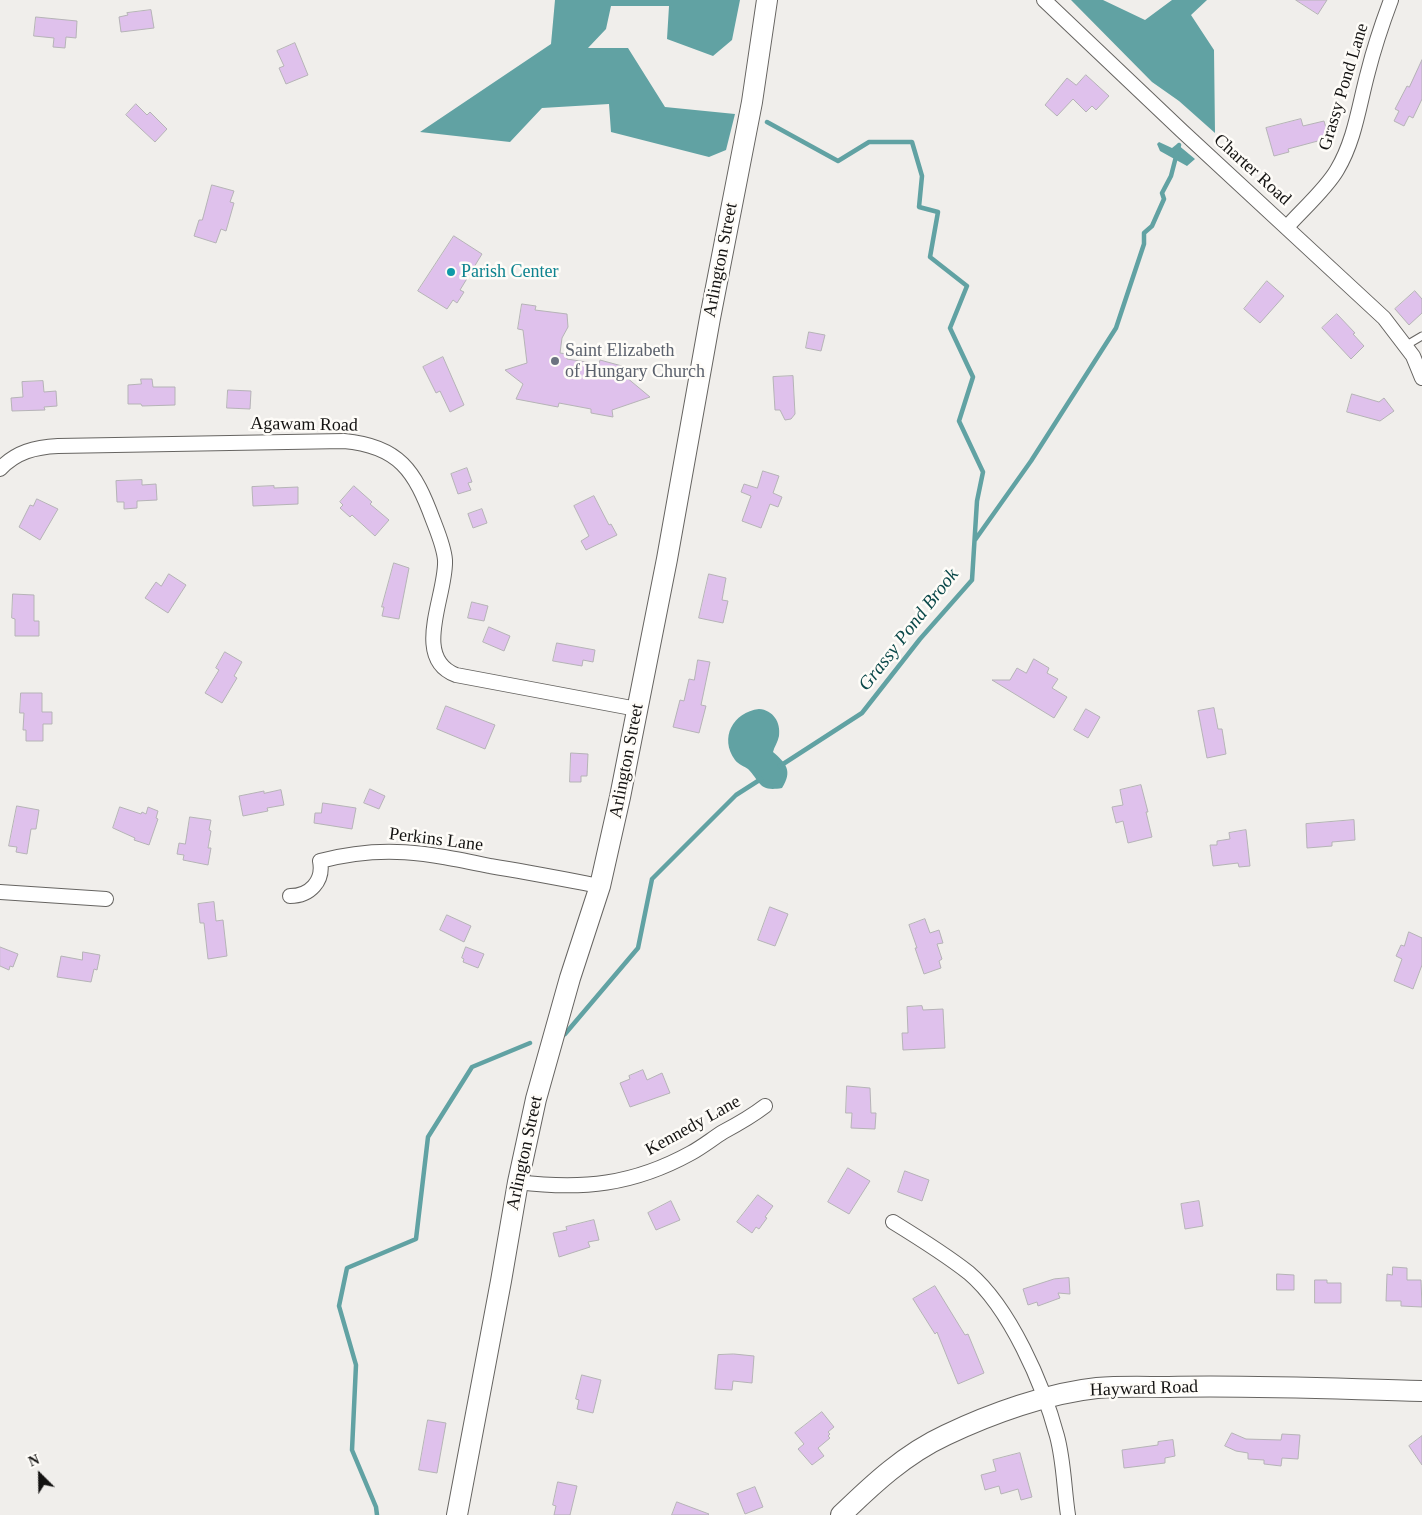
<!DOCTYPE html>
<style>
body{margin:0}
#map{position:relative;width:1422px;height:1515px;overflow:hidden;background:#f0eeeb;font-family:"Times New Roman",serif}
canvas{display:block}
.north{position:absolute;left:15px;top:1450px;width:50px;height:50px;-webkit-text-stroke:4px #fefcf8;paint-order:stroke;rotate:337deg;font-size:14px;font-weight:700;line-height:20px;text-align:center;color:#131211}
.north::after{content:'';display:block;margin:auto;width:18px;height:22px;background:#131211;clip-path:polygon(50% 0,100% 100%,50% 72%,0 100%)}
</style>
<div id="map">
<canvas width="1422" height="1515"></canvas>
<div class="north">N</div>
</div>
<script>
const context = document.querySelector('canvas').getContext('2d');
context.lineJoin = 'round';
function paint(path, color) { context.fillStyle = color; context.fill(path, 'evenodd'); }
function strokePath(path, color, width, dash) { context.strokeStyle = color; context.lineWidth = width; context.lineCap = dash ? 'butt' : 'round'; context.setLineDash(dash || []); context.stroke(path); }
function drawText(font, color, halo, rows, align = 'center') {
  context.font = font + ' "Times New Roman",serif'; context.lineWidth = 5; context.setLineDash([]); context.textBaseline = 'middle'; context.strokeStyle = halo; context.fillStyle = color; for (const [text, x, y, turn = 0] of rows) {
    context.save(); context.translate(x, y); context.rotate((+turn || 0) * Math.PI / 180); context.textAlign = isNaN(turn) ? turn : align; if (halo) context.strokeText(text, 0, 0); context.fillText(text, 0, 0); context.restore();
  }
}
paint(new Path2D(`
 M555,0H740L732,40L713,56L667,39L669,6H611L606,29L588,48H628L665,107L735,114L726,150L709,157L611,132L609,104L542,108L510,142L420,132L551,44Z
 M1071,0H1103L1145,20L1172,0H1207L1191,15L1214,50L1215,133L1179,101L1152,82Z
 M1159,142L1172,148L1177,144L1195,159L1187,166L1160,151L1157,144Z
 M759,709C773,710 781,722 779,736C778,742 774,747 773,752C786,763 793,771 782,788C758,792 761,782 748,769C744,766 739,765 735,760C719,738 733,712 759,709Z`), '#61a2a3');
strokePath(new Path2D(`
 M767,122L838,161L869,142H912L922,176L919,207L938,212L930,257L967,286L950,328L973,377L959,421L983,472L977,501L972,580L920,639L862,713L780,766
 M975,540L1031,461L1116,328L1144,244V233L1152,226L1164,199L1162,193L1171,176L1179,145
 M565,1034L638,948L652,879L736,795L761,779
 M377,1515L376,1507L352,1450L356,1365L339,1306L347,1268L416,1239L428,1137L472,1067L530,1043`), '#61a2a3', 4.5);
const building = new Path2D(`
 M1296,0H1327L1318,14Z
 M151,10L154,28L121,32L119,17L128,15L127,13Z
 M36,17L77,21L76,38L66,37L65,48L53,47L54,38L34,36Z
 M295,43L308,75L286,84L279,68L284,66L277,51Z
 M1422,60V99L1413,118L1409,116L1404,126L1394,121L1399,111L1395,109L1407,86L1409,87Z
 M1086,75L1109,96L1096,110L1092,106L1086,112L1073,99L1057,116L1045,105L1067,78L1076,85Z
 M136,104L147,115L150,112L167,129L155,142L126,115Z
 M1301,119L1303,126L1324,121L1329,138L1288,149L1289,152L1274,156L1266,128Z
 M212,185L234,191L230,202L234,203L226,231L221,229L216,243L194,236L199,220H202Z
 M454,236L482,254L460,290L464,292L457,303L453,300L447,309L418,291Z
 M1267,281L1284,296L1260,323L1244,309Z
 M1415,291L1422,299V313L1409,325L1395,309Z
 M522,304L536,306L535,310L567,314L568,327L562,338L560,353L567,354V359L599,364L600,360L622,366L620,372L650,397L612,410L613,417L591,413V409L559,403L558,407L516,399L523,384L505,370L527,363L523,330L518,329Z
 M1337,314L1355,333L1353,334L1364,346L1351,359L1322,328Z
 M809,332L825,335L821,351L806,348Z
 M443,357L464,405L450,412L440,391L436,393L423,367Z
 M793,376L795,414L791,419L785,420L780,410H775L773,377Z
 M141,379H152L153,387H175V405L142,406L141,404H128V385L141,384Z
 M43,381L44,392L56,391L57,406L44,407L45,410L12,411L11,398L23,397L22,382Z
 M228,390L251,391L250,409L227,408Z
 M1352,394L1379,402L1384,398L1394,411L1380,421L1347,412Z
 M467,468L472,482L468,483L471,490L458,494L451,474Z
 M763,471L779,476L773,493L782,497L778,507L770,504L761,528L742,521L751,496L741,492L744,484L757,488Z
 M142,480V485L156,484L157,500L137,501V508L124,509V502H117L116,481Z
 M274,486V488L298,487V504L253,506L252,487Z
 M354,486L372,502L370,504L389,520L375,536L352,515L350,517L340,508L343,505L340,502Z
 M594,496L609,525L611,524L617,535L586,550L581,541L589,536L574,506Z
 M37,499L58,509L40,540L19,527L30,505L33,506Z
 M482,509L487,523L473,528L468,514Z
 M394,563L409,568L399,619L382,616L384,607H382Z
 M169,574L186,585L168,613L145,598L156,582L161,586Z
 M709,574L726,578L722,600L728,601L723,623L699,618Z
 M13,594L34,595V621H39V636H15V619L12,618Z
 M472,602L488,606L484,621L468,618Z
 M489,627L510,636L504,651L483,642Z
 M557,643L595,650L593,662L583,660L582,666L553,661Z
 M225,652L242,662L234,676L237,678L222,703L205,693L219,670L216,668Z
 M1034,659L1049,668L1047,673L1058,679L1052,688L1067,697L1054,718L992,680H1010L1017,668L1026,673Z
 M698,660L710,662L701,705L706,706L699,733L673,727L680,700L684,701L689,679L694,680Z
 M21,693H42V712H52V724H43V741H26V730H23L24,713H20Z
 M446,706L495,725L485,749L437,729Z
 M1214,708L1218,729H1222L1226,754L1207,758L1198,711Z
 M1086,709L1100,717L1088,738L1074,730Z
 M571,753L588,754L587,776H581V782H570Z
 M1141,785L1148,812H1146L1152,837L1128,843L1123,821L1116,823L1112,807L1123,805L1120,790Z
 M370,789L385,796L379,809L364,803Z
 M281,790L284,805L267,808L268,811L243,816L239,796L264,791V793Z
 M323,803L356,808L352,829L314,823L315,813H321Z
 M17,806L39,810L36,829H31L27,854L16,852L17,847L9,846Z
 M120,807L141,814L142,812L146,814L148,807L158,811L156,818L158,819L149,845L134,840L135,838L113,828Z
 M190,817L211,820L209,830L211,831L208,848H211L208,865L183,860L184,855L177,854L179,843L185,844Z
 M1354,820L1355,840L1332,842V846L1307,848L1306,824Z
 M1246,830L1250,866L1239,867L1238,863L1213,866L1210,845H1217V841L1230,839L1229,833Z
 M214,902L216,921L223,920L227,956L208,959L204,923H200L198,904Z
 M770,907L788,914L775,946L758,940Z
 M447,915L471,926L464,942L440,930Z
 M925,919L930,933L939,930L943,943L937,944L942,959L939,961L941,968L924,974L915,948H917L909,925Z
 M1409,932L1422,938V965L1413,989L1394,981L1402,959L1396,956L1401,945L1404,946Z
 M0,947L18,954L13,967L10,966L9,970L0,966Z
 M466,947L484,954L478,968L463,962L464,959L462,958Z
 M83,952L100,955L97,970L94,969L91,982L57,977L61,956L82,960Z
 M922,1006L923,1010L943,1009L945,1048L903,1050L902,1033H908L907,1007Z
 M643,1070L647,1080L662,1073L670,1093L630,1107L620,1083L630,1079L629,1076Z
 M847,1086L870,1088L871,1113H876L875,1129L851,1128L852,1113H846Z
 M848,1168L870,1181L849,1214L828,1202Z
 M905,1171L929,1180L922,1201L898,1192Z
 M758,1195L773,1206L765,1217L767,1218L759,1229L756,1227L752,1233L737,1222Z
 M671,1201L680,1220L656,1230L648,1213Z
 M1199,1201L1203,1226L1185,1229L1181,1204Z
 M594,1220L599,1240L588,1242L590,1247L559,1257L553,1233L567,1230L566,1227Z
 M1393,1267L1407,1268V1280H1421L1422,1307L1401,1306V1301H1386L1387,1274L1392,1275Z
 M1277,1274L1294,1275V1290H1277Z
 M1069,1278L1070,1294L1058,1293L1060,1298L1038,1306L1037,1302L1028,1305L1023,1289L1054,1279Z
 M1315,1280H1327V1283H1341V1303H1315Z
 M935,1286L965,1335L968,1334L984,1373L958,1384L937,1332L935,1334L913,1299Z
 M734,1354L754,1356L752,1383L733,1381L732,1390L715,1389L718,1355Z
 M582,1375L601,1380L593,1413L577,1409L579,1400L576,1399Z
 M822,1412L834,1427L828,1432L830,1434L828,1436L830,1438L818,1448L824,1456L812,1465L798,1449L804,1444L795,1433Z
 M428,1420L446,1423L437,1473L419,1470Z
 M1232,1433L1246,1439L1281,1440L1282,1434L1300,1435L1298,1459L1282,1458L1281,1466L1264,1464V1460L1248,1459V1453L1236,1451L1225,1446Z
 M1422,1436V1465L1409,1446Z
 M1173,1440L1175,1456L1165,1458V1463L1124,1468L1122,1450L1158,1445V1442Z
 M1020,1453L1032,1497L1021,1500L1018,1489L1001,1494L999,1486L985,1490L981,1475L996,1471L993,1460Z
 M558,1482L577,1486L570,1515H554L556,1506L553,1505Z
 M755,1487L763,1507L745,1514L737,1494Z
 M677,1502L709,1514L708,1515H672Z`);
paint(building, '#dfc1ec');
strokePath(building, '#b5b3b6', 1);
const lane = new Path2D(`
 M1405,346L1422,336`);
const street = new Path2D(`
 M1044,0L1182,131L1384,318L1413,356L1422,378
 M1287,227C1302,210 1326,189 1337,170C1355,140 1359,105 1368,72C1374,48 1382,24 1391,0
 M0,469C16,452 35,447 58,446L344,441C399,446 415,471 433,520C438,533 444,547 445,560C447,594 411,658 456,675L637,709
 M0,892L106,899
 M290,896C310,896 324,881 320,861C384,844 427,853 490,866C527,872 563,879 600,886
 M518,1182C582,1190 633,1185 691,1153C702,1147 712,1139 723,1132C738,1124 752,1116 765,1106
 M893,1222C919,1238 945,1254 969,1273C1010,1308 1043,1384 1057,1436C1064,1462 1064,1489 1068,1515`);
const secondary = new Path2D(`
 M457,1515L501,1281L518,1182L536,1099L570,978L600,886L620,797L667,559L710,318L752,102L767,0
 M841,1515C873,1484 905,1454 946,1435C990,1414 1048,1393 1097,1388C1120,1386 1145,1387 1169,1387C1253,1385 1338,1389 1422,1391`);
strokePath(lane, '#666461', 9);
strokePath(street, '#666461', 16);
strokePath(secondary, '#666461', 22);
strokePath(lane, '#fff', 7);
strokePath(street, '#fff', 14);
strokePath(secondary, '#fff', 20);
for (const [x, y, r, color] of [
 [451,272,5,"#0f9aa8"],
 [555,361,5,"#6b7280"]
]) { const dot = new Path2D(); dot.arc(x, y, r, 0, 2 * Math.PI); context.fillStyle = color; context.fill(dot); strokePath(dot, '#fefcf8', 2); }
drawText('18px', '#131211', '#fefcf8', [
 ["Grassy Pond Lane",1344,87,-73],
 ["Charter Road",1252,170,42],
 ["Arlington Street",721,260,-79],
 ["Agawam Road",304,425,1],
 ["Arlington Street",627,761,-79],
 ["Perkins Lane",436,840,7],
 ["Kennedy Lane",693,1126,-29],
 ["Arlington Street",525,1153,-78],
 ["Hayward Road",1144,1389,-2]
]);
drawText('18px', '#0d838f', '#fefcf8', [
 ["Parish Center",461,272]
], 'left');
drawText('18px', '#5b616d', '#fefcf8', [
 ["Saint Elizabeth",565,351],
 ["of Hungary Church",565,372]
], 'left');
drawText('italic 19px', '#0a4849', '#fefcf8', [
 ["Grassy Pond Brook",909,630,-52]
]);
</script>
